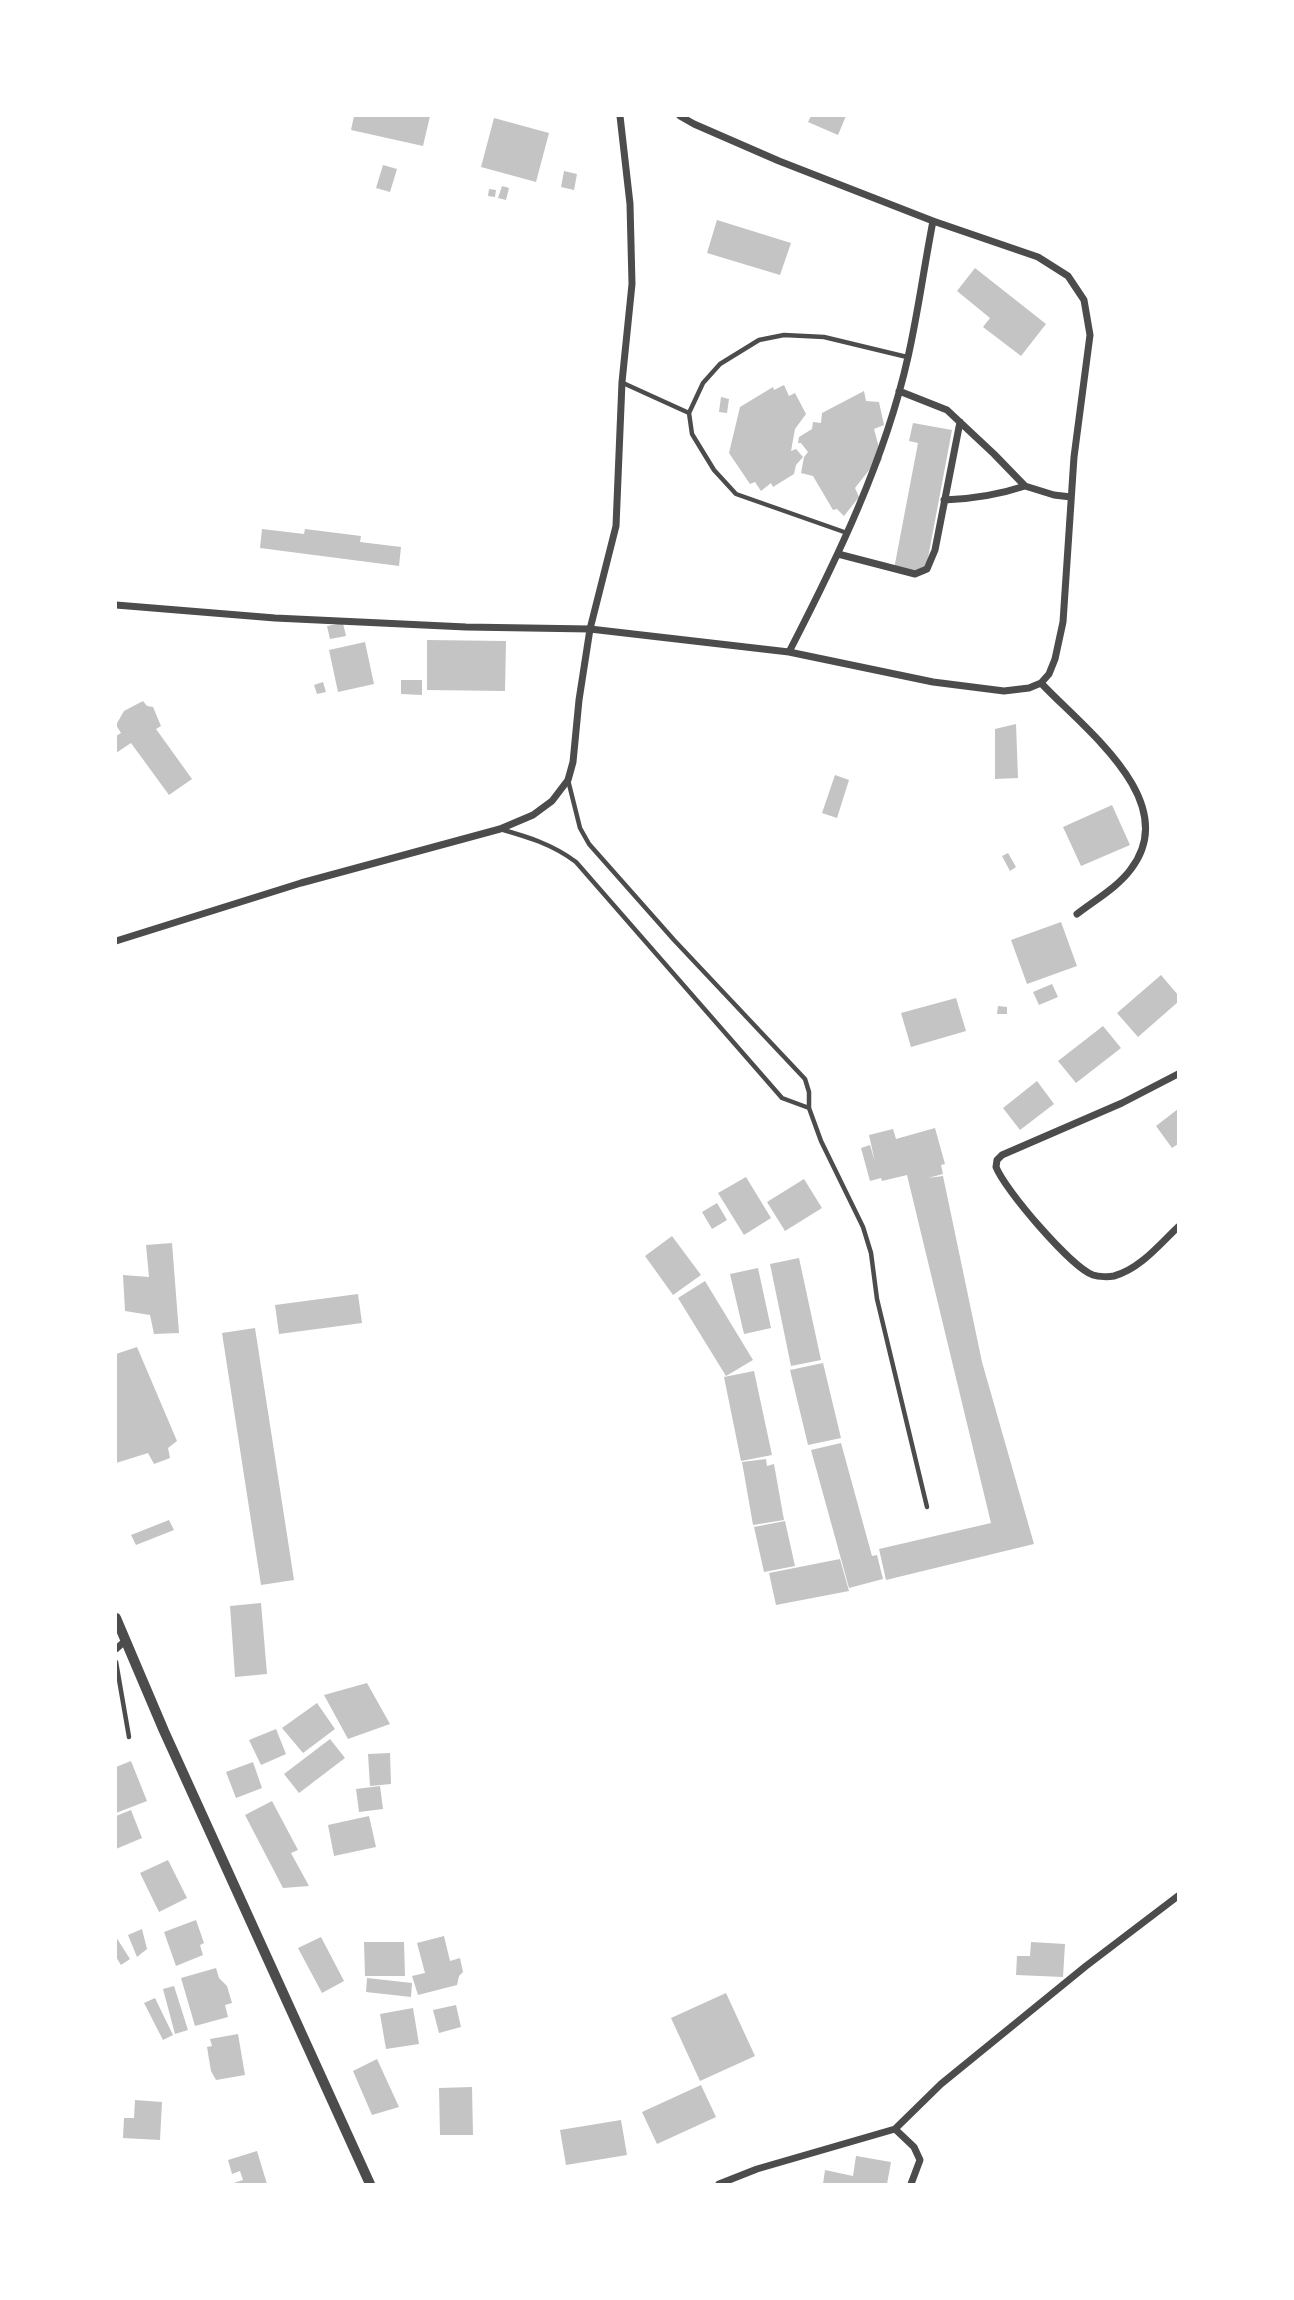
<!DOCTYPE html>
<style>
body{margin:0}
#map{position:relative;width:1294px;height:2300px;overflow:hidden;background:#fff;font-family:Inter,sans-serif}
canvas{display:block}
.frame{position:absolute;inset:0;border:117px solid #fff;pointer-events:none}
</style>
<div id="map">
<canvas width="1294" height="2300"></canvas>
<div class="frame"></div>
</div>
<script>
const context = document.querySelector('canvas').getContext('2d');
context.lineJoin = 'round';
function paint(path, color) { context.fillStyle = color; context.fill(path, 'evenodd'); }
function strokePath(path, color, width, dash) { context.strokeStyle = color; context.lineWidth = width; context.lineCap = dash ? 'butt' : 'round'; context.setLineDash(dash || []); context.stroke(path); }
paint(new Path2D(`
 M354,116H430L423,146L351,130Z
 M811,116H846L838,135L808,122Z
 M494,118L549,133L536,182L481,167Z
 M383,165L397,169L390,192L376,188Z
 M564,171L577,174L574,190L561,187Z
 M502,186L509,188L506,200L498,198Z
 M489,189L496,190L495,197L488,196Z
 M717,220L791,243L780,275L707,253Z
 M975,268L1046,324L1021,356L983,327L990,318L957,291Z
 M784,385L789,396L795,393L806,414L795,429L791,451L796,449L803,457L796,465L794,474L773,487L771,483L761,491L755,482L750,484L729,453L740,407L773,387L774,390Z
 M864,391L866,401L879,402L884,425L874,429L882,459L876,470L870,469L855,488L859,497L844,516L837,509L833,510L813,476L801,473L804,457L808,452L801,443H798L799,437L812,429L813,422L821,423L822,413Z
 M721,397L729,399L727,413L719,412Z
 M913,423L952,430L925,574L894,569L918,443L909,441Z
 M262,529L304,534L305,529L361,536L360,542L401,547L399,566L260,548Z
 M343,623L346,636L330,639L327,626Z
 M427,640L506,641L505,691L427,690Z
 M365,642L374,684L338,692L329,650Z
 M401,680H422V695L401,694Z
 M323,682L326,692L317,694L314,685Z
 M143,701L147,706L153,707L161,726L156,729L192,779L169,795L131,743L116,753V736L121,733L116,725L124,711Z
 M1016,724L1018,778L995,779V729Z
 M835,775L849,780L837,818L822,813Z
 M1112,805L1130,845L1081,866L1063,827Z
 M1008,853L1016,867L1010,871L1002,856Z
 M1061,922L1077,966L1027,984L1011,940Z
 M1161,975L1178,995V1002L1138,1037L1117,1013Z
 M1052,984L1058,997L1039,1005L1033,992Z
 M956,998L966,1031L911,1047L901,1013Z
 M998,1006L1007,1007V1014H997Z
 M1103,1026L1121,1048L1076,1083L1058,1061Z
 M1037,1081L1054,1104L1020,1130L1003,1108Z
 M1178,1109V1144L1172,1148L1156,1126Z
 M935,1128L945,1164L941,1165L943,1174L928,1178L943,1176L982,1362L1034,1544L886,1580L879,1549L991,1523L907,1175L882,1181L881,1178L870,1181L861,1148L870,1145L875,1162L869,1135L893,1129L896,1139Z
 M746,1177L771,1218L744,1235L718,1193Z
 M804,1179L822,1208L785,1231L767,1202Z
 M717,1203L727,1220L712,1229L702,1212Z
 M672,1236L701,1275L673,1295L645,1256Z
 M172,1243L179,1333L154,1334L150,1315L125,1311L123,1275L149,1277L146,1245Z
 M799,1258L821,1360L791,1366L770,1264Z
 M758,1268L771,1328L744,1334L730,1274Z
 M705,1281L753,1360L726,1376L678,1298Z
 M358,1294L362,1323L279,1334L275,1305Z
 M255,1328L294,1580L261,1585L222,1333Z
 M137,1347L177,1441L168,1448L170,1458L154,1464L148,1453L116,1463V1354Z
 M823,1363L841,1438L808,1445L790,1370Z
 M754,1371L772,1455L741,1461L724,1377Z
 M841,1443L872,1556L877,1555L883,1579L849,1588L811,1450Z
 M766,1459L767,1466L774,1464L784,1520L753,1525L742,1462Z
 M169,1520L174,1530L136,1545L131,1535Z
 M785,1521L795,1566L764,1572L754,1527Z
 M840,1559L849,1591L776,1605L769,1573Z
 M261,1603L267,1674L235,1677L230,1606Z
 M367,1683L390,1724L348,1739L324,1695Z
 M317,1703L335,1729L303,1753L282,1728Z
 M276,1729L286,1754L261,1765L249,1740Z
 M330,1739L345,1758L299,1793L284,1774Z
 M390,1753L391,1784L370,1786L368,1754Z
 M131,1761L147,1801L116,1813V1767Z
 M253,1762L262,1788L236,1798L226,1772Z
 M380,1786L383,1809L359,1812L356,1789Z
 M272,1801L298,1850L291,1853L309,1886L283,1888L245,1815Z
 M131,1810L142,1838L116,1849V1816Z
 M369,1816L376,1847L334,1856L328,1825Z
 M168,1860L187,1898L159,1912L140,1873Z
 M196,1920L204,1943L200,1945L203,1955L176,1966L164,1932Z
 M142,1929L147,1949L137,1957L128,1935Z
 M444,1936L450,1961L460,1958L463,1972L459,1976L457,1985L418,1995L412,1976L425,1973L417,1943Z
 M116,1937L130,1959L121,1965L116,1957Z
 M321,1937L344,1981L322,1993L298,1948Z
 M364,1942H404L405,1976H365Z
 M1031,1942L1065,1944L1063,1977L1016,1975L1017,1956H1030Z
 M216,1968L219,1978L227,1986L232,2003L225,2005L228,2017L195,2026L181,1978Z
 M367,1978L412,1983L411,1997L366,1992Z
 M174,1986L188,2030L175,2034L163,1989Z
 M726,1993L755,2056L700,2081L671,2018Z
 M155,1998L173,2035L163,2040L144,2003Z
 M456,2005L461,2027L439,2033L433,2010Z
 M413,2008L419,2044L386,2049L380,2014Z
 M238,2034L245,2075L216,2080L211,2071L207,2047L212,2046L210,2039Z
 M377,2059L399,2107L372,2115L353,2071Z
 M701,2085L716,2117L657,2144L642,2112Z
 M472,2087L473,2135H440L439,2088Z
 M135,2100L162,2102L160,2140L123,2138L124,2118H134Z
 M621,2120L627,2155L566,2165L560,2130Z
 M257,2151L267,2184H230L243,2180L240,2171L232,2174L228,2160Z
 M856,2156L891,2162L887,2184H823L825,2170L853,2176Z`), '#c4c4c4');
strokePath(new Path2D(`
 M623,383L689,413
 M847,533L736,494L714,470L692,434L689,413L703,383L720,364L759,340L784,335L824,337L907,357
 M568,780L580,828L589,844L674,940L805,1079L809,1092V1108L821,1141L863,1227L871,1253L877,1299L927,1507
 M500,829C528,837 552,844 576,862L782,1098L809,1108
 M116,1662L129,1737`), '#4c4c4c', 4.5);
strokePath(new Path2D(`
 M899,391L947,410L994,454L1025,486L1054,495L1071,497
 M944,500C973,499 998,495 1025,486
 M838,554L915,574L927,569L935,550L960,422
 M116,605L275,618L466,627L590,629L789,652L933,682L1004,691L1029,688L1041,683L1049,674L1055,659L1063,622L1074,457L1090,335L1084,300L1068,276L1038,257L933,221L779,161L694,124L680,116
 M789,652C837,559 885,460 908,357C918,313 924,267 933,221
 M1041,683C1083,728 1183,801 1131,869C1118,887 1095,900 1077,914
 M116,941L301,883L500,829L533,815L552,801L568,780L573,762L579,700L590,629L616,526L622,382L632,284L630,204L620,116
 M1178,1074L1122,1103L1002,1155L997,1160L996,1167C1005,1190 1071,1267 1093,1275C1099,1277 1109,1277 1114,1276C1140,1269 1160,1244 1178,1227
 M116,1649L125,1641
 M895,2129L941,2084L1086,1966L1178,1896
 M719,2184L757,2169L895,2129L914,2147L920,2160L911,2184`), '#4c4c4c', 7);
strokePath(new Path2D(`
 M116,1618L164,1731L370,2184`), '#4c4c4c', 10);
</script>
